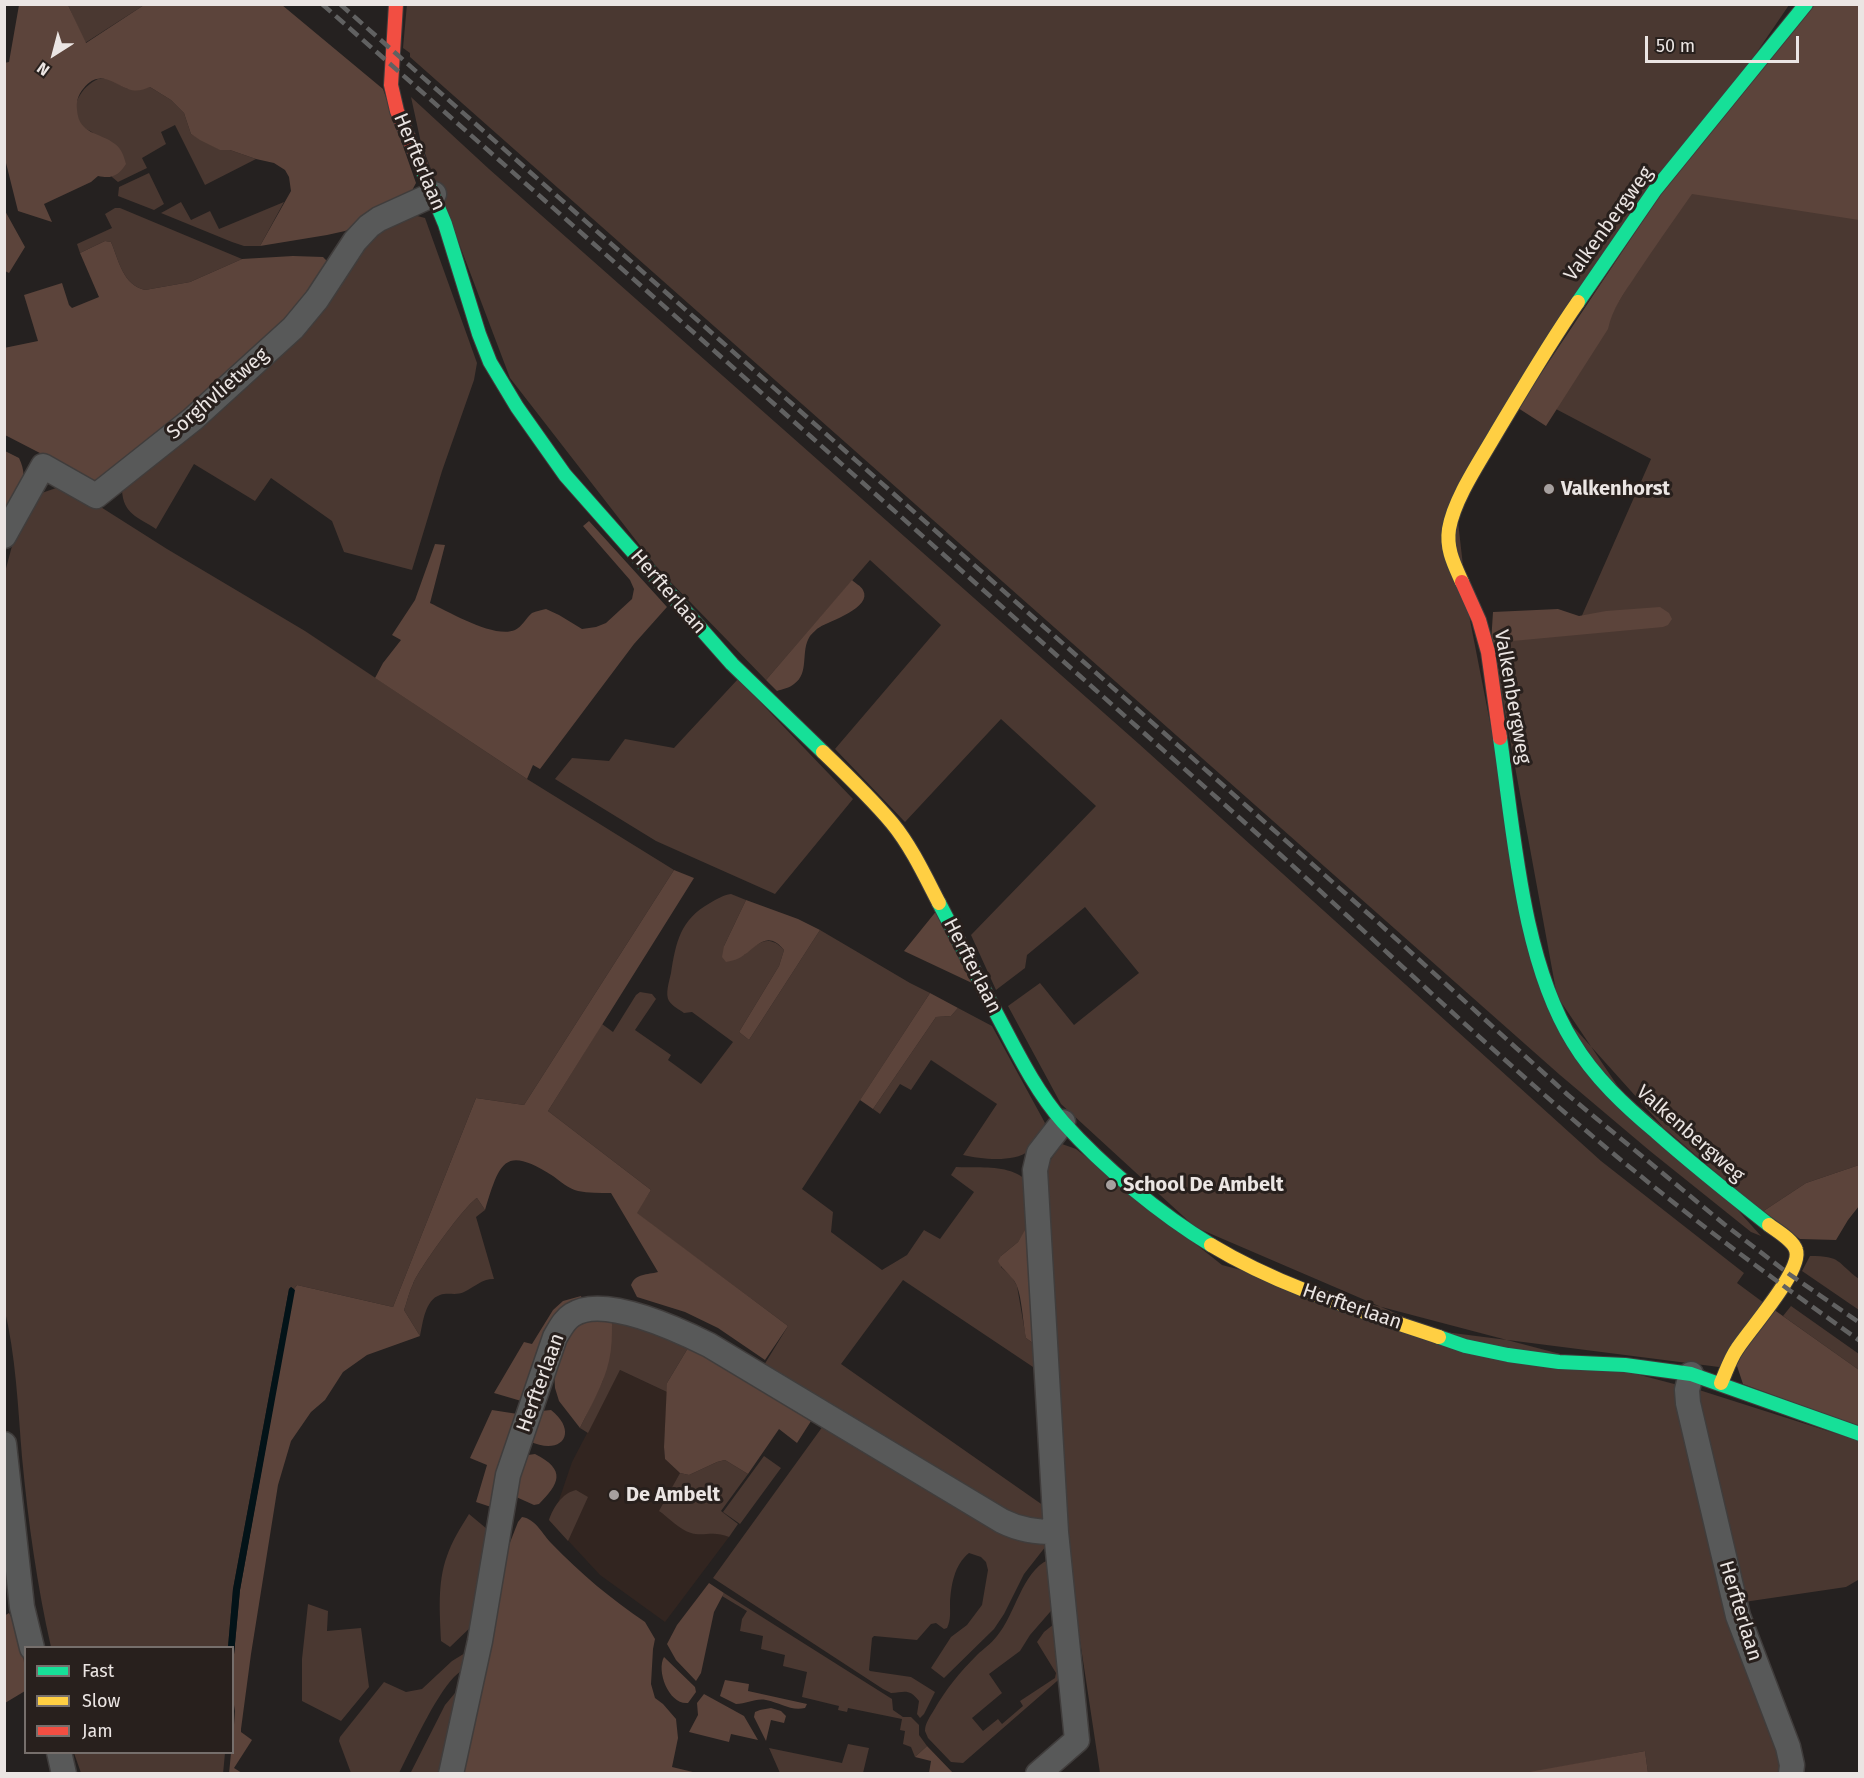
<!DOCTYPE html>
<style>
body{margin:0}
#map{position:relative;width:1864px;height:1778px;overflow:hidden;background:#252120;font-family:"Fira Sans",sans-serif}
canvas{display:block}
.frame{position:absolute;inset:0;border:6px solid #ebe5e3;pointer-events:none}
.legend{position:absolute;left:24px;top:1646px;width:210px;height:108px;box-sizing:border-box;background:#28201d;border:2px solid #766f6c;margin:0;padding:8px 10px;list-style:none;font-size:18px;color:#ebe5e3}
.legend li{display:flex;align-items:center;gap:12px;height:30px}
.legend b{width:30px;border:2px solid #766f6c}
.north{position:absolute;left:24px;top:24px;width:60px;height:60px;-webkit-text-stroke:4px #28201d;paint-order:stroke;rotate:216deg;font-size:16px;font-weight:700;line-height:24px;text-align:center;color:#ebe5e3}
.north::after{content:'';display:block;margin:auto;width:21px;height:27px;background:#ebe5e3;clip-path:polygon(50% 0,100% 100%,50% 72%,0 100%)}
.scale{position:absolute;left:1645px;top:36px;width:154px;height:27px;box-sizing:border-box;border:3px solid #ebe5e3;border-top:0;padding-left:8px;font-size:18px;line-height:21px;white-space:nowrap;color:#ebe5e3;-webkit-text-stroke:4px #28201d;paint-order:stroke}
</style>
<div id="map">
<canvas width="1864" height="1778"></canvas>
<div class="frame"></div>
<ul class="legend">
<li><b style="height:8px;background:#16e098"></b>Fast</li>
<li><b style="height:8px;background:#ffcf43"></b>Slow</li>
<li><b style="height:8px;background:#f24e42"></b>Jam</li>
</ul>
<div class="north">N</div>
<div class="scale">50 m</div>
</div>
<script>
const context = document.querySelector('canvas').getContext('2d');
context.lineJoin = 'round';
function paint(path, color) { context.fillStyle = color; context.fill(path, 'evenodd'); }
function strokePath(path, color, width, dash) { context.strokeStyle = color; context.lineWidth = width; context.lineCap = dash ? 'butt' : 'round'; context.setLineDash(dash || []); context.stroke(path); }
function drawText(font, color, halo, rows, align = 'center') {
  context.font = font + ' "Fira Sans",sans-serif'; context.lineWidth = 6; context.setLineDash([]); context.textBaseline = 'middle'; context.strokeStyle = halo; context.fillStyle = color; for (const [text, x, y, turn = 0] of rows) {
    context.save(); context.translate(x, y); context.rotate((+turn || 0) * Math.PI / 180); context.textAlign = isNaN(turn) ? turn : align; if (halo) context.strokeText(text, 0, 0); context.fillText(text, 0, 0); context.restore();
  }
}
paint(new Path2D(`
 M620,1370L667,1392L664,1447L665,1459L680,1473L660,1512L695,1534L720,1533L729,1537L665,1622L600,1575L549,1520L552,1512L558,1503L572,1462Z`), '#322520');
paint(new Path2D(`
 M407,4L1789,5L1455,495L1468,610L1543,993L1761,1236L1751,1232L1650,1151L1560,1075L410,57V53L403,48Z
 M68,5H144L85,43Z
 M98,79H109L128,89L150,87L171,100L184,113L191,134L219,149L230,150L256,159L205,185L175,125L161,132L166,144L142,158L147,168L118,182L112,177C108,169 98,139 93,133C90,130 84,129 81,125C67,108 82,86 98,79Z
 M411,97L489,169L1139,744L1601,1161L1744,1273L1737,1283L1764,1303L1719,1367L1437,1331L1195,1227L1061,1104L1008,1006L1040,983L1074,1025L1139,973L1085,907L1027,955L1025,968L996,990L971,935L1096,806L1001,719L905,822L835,749L941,625L870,560L766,680L659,570L510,378L421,143Z
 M149,173L164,204L154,210L118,196L119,187Z
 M1689,186L1859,207V1165L1806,1183L1762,1212L1621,1091L1557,996L1492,641L1580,620L1651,459L1554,408Z
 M181,202L191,220L210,211L219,229L284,202L260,246H244L232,242L161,213Z
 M115,208H120L242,259L190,282L145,290C123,285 119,261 111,242L105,241L80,253L77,244L112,228L105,214Z
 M410,214L425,218L477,363L474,380L442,471L412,570L344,552L332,521L271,478L255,501L194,464L156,529C138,517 123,514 122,490L358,246Z
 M59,487L85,497L167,549L305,631L527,779L674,870L524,1105L476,1098L393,1307L297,1285L294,1289L291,1287L289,1289L233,1589L228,1647H51C37,1585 28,1521 22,1457C18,1408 16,1356 4,1307V576L17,527L36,495Z
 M738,679L853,799L775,894L656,841L555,779L572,758L609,761L625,739L674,748Z
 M731,894L746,900L724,946L744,955C757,943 769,933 784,950L779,966L739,1032L749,1040L820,930L910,983L930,993L802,1189L833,1212L831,1232L882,1270L907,1255L924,1230L940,1239L974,1192L951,1175L956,1167C979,1168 1007,1164 1025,1179L1032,1221L1018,1242L1001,1256V1267L1012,1277L1017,1286L1026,1338L1041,1349L1042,1373L903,1280L841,1364L1047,1508L1048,1517L1032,1526L761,1370L788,1326L636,1213L651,1190L548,1111L602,1024L613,1032L636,995L640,992L652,994L656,999L635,1030L671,1055L668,1060L701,1084L733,1042L692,1012L684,1013C680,1010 672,1006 669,1001C665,994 669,982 671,973C676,942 680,920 710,903C717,899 723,895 731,894Z
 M958,1008L992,1026L1045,1123C1042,1132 1037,1145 1029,1151C1013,1163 981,1159 963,1155L997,1104L931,1060L911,1090L900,1084L880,1114L873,1109L936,1017L951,1016Z
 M1062,1144L1076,1149L1222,1265L1678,1385L1783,1764L1781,1773H1648L1645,1751L1524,1774L1100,1773L1079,1634L1068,1546L1063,1481L1051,1230L1045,1177L1049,1162Z
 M477,1198L485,1210L476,1217L494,1279C481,1279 475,1287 464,1292C456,1296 448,1292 440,1295C425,1300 423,1322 420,1336L404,1310C407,1302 409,1292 413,1284C419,1269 465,1205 477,1198Z
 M1810,1256C1842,1256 1836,1262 1859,1279V1310L1802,1271Z
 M1791,1306L1859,1354V1370L1783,1316Z
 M612,1322L639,1329H654L691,1343L667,1383V1392L620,1370L588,1433L580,1428L603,1380Z
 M1696,1389L1859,1441L1858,1580L1846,1587L1744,1602Z
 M823,1426L1045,1540L1046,1546L1024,1574L1004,1614L994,1629L944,1678L931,1668L951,1637L967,1625L982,1605L988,1570L986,1562L981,1557L969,1553C954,1565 951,1586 950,1603C950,1612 951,1620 947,1628L944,1629L936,1623L931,1624L917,1640L874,1636L872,1638L869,1670L870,1671L911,1677L935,1692L924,1714L920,1718L917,1714L919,1701C909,1688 905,1692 891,1693L883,1689L713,1578Z
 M764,1456L781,1468L740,1524L723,1512Z
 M725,1460L748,1474L721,1511L738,1524L729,1537C713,1530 704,1537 691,1533C680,1530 669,1518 659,1511L680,1473L689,1475L717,1462Z
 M576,1490L588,1497L568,1541L549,1520C553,1508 562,1493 576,1490Z
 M469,1514L487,1529L475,1623L450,1647L441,1641C440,1613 437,1583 447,1556C452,1541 461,1527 469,1514Z
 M1048,1560L1057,1604L1030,1635L1020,1651L989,1674L1002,1693L972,1718L983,1731L998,1719L1002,1724L1023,1706L1020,1701L1055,1678L1056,1673L1037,1642L1044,1632L1054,1624L1064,1675L963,1763L951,1762L928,1738L925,1731C925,1723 930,1717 934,1710C946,1689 960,1672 977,1655C983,1649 991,1644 997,1636C1015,1615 1022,1572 1048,1560Z
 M724,1593L892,1699L893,1710L903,1717H911L919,1725V1735L927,1746L915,1757L911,1747L903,1744L905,1731L900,1730L902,1719L848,1708L847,1712L838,1710L839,1706L802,1697L807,1672L783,1666L785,1655L761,1649L763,1636L740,1631L742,1619L747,1611L722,1596Z
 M308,1604L328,1611L327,1631L361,1628L369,1687L341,1721L302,1701V1659Z
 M470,1650L469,1665C464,1669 458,1673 454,1677C433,1700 413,1746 399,1773H351L339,1741L340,1737L384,1682L406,1692L422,1689L452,1661Z
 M460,1687L445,1773L410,1774L445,1705Z
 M848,1744L869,1748L863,1773H780L769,1748L842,1763Z
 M74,1753V1752L225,1753L223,1774L81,1773Z`), '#4a3831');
paint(new Path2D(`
 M19,5H68L86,43L144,5H282L383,89L416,183L409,196L362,223L345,231L327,235L260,246L291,191L289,177L285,170L274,163L256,159L230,150H220L200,140L191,134L184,113L171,100L150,87C143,90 136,92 128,89C112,83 99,69 83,89C78,95 76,102 77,110C79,135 100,132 115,144C122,149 124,157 126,164C118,176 112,179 98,176L91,182L44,204L52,222L18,211L5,159L4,63L9,62Z
 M1814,5H1859V220L1692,194C1673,221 1654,248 1636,275C1625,292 1612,309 1608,329L1546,426L1518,408L1664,189Z
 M4,209L25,247L9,273L5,271Z
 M105,241L111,242C119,261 123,285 145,290L190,282L242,259L293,256L323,257L326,260V269L301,303L206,399L98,486L65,466L5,435L4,348L38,341L24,295L62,283L69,305L72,308L99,297L80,253Z
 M5,451L19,458C31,483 17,494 5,515Z
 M589,521L667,607L634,644L540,769L533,765L527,779L375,678L383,663L401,640L392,635L415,600L435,544L445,545L430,603C449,612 495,639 515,630C522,627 526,618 532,613C536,611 542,610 546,609L559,615L582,629L596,627L606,623L632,599L634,589L630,580L583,526Z
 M852,580C855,583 861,586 863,590C873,608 829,621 820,627C816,629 813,633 810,636C800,651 810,673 794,684C790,688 782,689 777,691L766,680Z
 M1660,607L1669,613L1672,619L1668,625L1663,627L1491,643L1493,612L1558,609L1579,616L1606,611Z
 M674,870L694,878L548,1111L651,1190L637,1213L788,1326L765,1360L718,1328L685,1312L637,1297L631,1285C636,1273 647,1275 658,1272L611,1193C600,1193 588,1193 578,1191C569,1189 560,1181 553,1176C504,1145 500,1162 485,1210L477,1198C465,1205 419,1269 413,1284C409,1292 407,1302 404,1310L420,1336L367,1355L343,1372L325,1400L311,1412L291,1441L278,1485L251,1654L241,1729V1732L252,1740L234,1768L242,1773L229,1774L231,1753L232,1752L235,1711L232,1693L233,1665L240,1590L294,1289L297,1285L393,1307L476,1098L524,1105Z
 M746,900L798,919L820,930L749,1040L739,1032L779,966L784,950C768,930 758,945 744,955C739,959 732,961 726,962L722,957L724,946Z
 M938,909L972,983L904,951Z
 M930,993L958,1008L951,1016L936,1017L873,1109L860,1100Z
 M1859,1165V1206L1848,1220L1836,1240L1800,1239L1762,1212L1806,1183Z
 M1028,1225L1041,1349L1026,1338C1023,1324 1022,1296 1016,1284C1012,1275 1002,1270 998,1261L1001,1256L1018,1242Z
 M581,1296L583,1301L528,1403L494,1393L524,1342L532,1344L553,1310L563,1301Z
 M1773,1309L1859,1370V1427L1743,1384L1736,1363Z
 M587,1316L612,1322C612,1335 612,1348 609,1361C604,1384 590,1407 580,1428L559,1401L555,1388L554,1371L562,1339Z
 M691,1343L813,1418L797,1443L779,1429L748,1474L725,1460L717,1462L689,1475L680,1473L665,1459L664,1447L667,1383Z
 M492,1410L524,1415L491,1507L476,1502L487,1465L470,1458Z
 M551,1410C579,1432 562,1457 529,1441L541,1411Z
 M535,1454C567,1470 559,1484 539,1504L534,1505L514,1496L523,1459L528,1455Z
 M522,1517C536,1519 542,1534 552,1544C581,1574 611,1599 645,1622L655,1639L653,1649L651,1684L655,1698L663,1704L676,1719L678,1738L672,1767L697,1773L457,1774L509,1545L518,1522Z
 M709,1583L724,1593L714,1612L701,1673L696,1681L676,1660L667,1644L677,1625Z
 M9,1613C24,1639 25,1661 25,1691L5,1703L4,1616Z
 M664,1657L695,1687L696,1692L688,1703C669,1705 656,1671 664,1657Z
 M725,1680L749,1684L748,1691L807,1704L805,1708C790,1711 781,1703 766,1700C755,1698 747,1704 736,1704L720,1696Z
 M704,1694L744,1716L758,1740L731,1734L729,1742L689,1732L698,1715L697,1703Z
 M771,1708L781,1711L786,1716L784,1723L771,1720L766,1741L754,1717L755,1712L760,1710Z
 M927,1746L953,1773H929L931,1761L915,1757Z
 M1645,1751L1648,1773H1524Z`), '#5c443b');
paint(new Path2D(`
 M291,1287L295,1290L240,1590L233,1665L232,1648L228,1647L233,1589L289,1289Z`), '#031318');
const street = new Path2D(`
 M4,536L43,466L96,496L193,419L293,328L317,299L355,241L369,226L379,219L434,194
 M1691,1374L1687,1390L1688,1403L1738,1616L1788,1747L1792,1765L1791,1774
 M4,1444L22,1607L32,1648
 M59,1752L64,1774
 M451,1774L480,1641L508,1475L555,1337C560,1329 564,1320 572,1315C603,1294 679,1330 709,1345L1002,1521C1020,1530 1036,1532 1056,1532
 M1038,1774L1077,1740L1056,1532L1035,1170L1039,1153L1063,1122`);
const fast = new Path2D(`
 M422,169L445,224L479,334L490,362L517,407L565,475L732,664L823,752
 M1578,302L1655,190L1806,4
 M1500,738C1514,833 1522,960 1573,1042C1594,1077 1625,1106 1656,1132C1692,1164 1731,1195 1769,1225
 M939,903C958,939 976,974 994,1009C1015,1048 1034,1089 1063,1122C1104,1168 1160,1214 1211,1245
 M1439,1337L1465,1346L1508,1355L1559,1362L1625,1365L1691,1374L1860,1434`);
const slow = new Path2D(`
 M1462,582C1454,564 1446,549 1449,529C1454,499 1480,461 1495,435C1522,390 1548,345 1578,302
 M823,752C847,775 871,798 892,823C911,846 925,876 939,903
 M1211,1245C1282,1288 1362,1311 1439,1337
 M1721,1383C1726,1372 1730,1359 1737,1349C1749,1330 1803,1270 1796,1250C1793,1240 1777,1231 1769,1225`);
const jam = new Path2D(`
 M396,4L391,85L397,111L422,169
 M1462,582L1479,620L1488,652L1500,738`);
strokePath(street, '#403d3c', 27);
strokePath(fast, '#403d3c', 16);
strokePath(slow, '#403d3c', 16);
strokePath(jam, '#403d3c', 16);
strokePath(street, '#585959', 24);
strokePath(fast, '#16e098', 14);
strokePath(slow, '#ffcf43', 14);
strokePath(jam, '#f24e42', 14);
strokePath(new Path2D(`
 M322,4C627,272 930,543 1234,813C1377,940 1513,1075 1663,1194C1726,1245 1793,1293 1860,1341
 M340,4L1372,917L1568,1095L1724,1224L1789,1274L1860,1323`), '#616161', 4.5, [12, 6]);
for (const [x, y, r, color] of [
 [1549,489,6,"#a6a09f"],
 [1111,1185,6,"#a6a09f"],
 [614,1495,6,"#a6a09f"]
]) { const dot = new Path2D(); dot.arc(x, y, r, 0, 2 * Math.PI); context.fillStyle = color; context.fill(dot); strokePath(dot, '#28201d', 2); }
drawText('20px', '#ebe5e3', '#28201d', [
 ["Herfterlaan",419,162,67],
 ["Valkenbergweg",1609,224,-54],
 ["Sorghvlietweg",218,394,-41],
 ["Herfterlaan",668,592,49],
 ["Valkenbergweg",1512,697,80],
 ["Herfterlaan",972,966,63],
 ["Valkenbergweg",1690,1134,41],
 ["Herfterlaan",1352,1307,19],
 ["Herfterlaan",541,1383,-70],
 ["Herfterlaan",1740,1611,73]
]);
drawText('bold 20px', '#ebe5e3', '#28201d', [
 ["Valkenhorst",1561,489],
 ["School De Ambelt",1123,1185],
 ["De Ambelt",626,1495]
], 'left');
</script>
